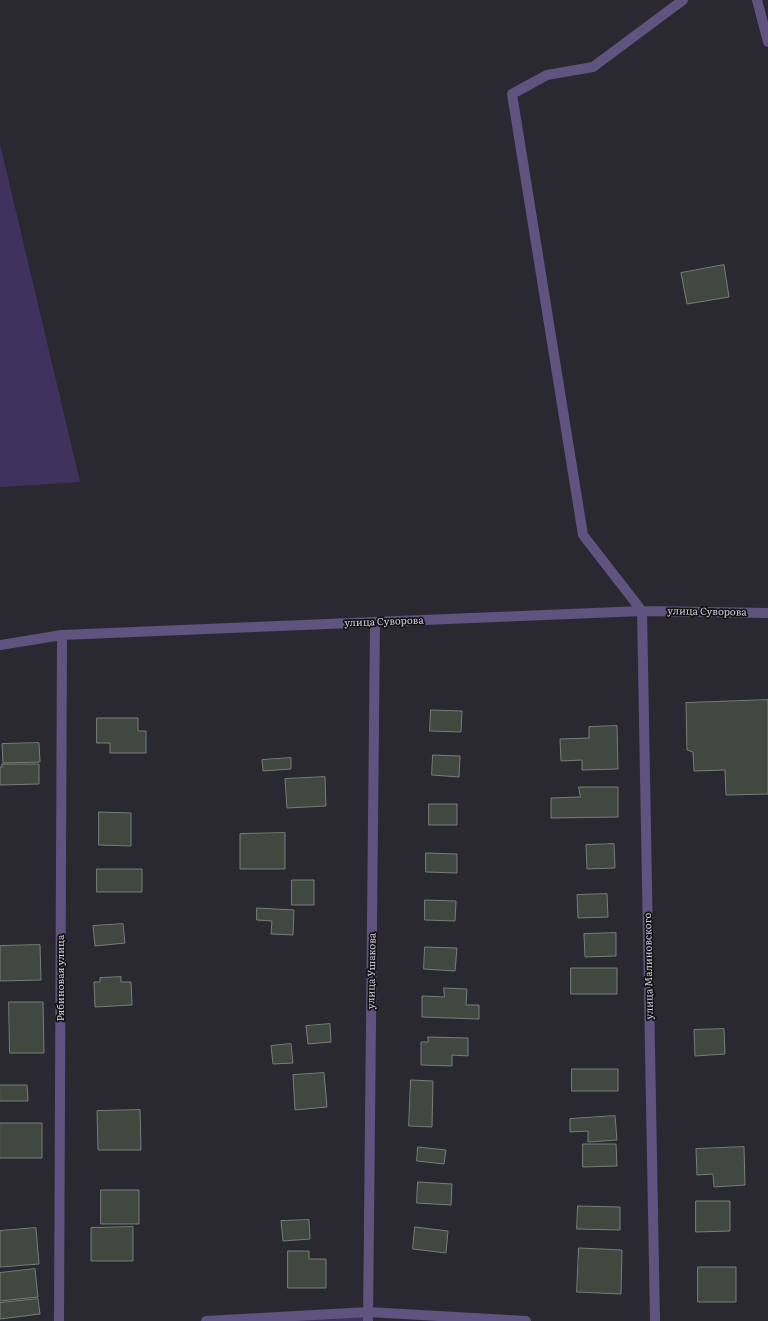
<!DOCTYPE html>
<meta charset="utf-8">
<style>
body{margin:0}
canvas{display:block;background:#2a2831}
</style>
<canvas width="768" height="1321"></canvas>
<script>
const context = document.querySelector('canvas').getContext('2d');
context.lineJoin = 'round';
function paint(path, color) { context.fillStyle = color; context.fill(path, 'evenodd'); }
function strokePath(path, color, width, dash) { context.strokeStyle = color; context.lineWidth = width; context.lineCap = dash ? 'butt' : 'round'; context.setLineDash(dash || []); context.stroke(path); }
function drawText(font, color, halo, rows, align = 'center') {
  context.font = font + ' Literata,serif'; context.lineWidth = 3.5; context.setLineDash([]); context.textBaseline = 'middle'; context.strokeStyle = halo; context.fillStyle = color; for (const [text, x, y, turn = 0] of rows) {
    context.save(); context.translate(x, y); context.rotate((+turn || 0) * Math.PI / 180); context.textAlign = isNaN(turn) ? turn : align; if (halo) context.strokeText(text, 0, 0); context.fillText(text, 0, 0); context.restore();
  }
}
paint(new Path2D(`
 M0,144L80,482L0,487Z
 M368,1312V1321H207Z`), '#40325e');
const building = new Path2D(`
 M724,265L729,297L687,304L681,273Z
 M768,700V794L726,795L725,770L694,771L693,752L687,750L686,703Z
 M431,710L462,711L461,732L430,731Z
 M97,718H138V731H146V753H110V743H97Z
 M617,726L618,769L582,770V760L561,761L560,739L589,738V727Z
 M39,743L40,762L3,763L2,744Z
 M433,755L460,756L459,777L432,775Z
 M291,758V769L263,771L262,760Z
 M2,764H39V784L0,785V767H2Z
 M325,777L326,806L287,808L285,779Z
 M579,787H618V817L551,818V798L580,797Z
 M429,804H457V825H429Z
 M99,812L131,813V846L99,845Z
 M285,833V869H240V834Z
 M614,844L615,868L587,869L586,845Z
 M426,853L457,854V873L426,872Z
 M97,869H142V892H97Z
 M292,880H314V905H292Z
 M607,894L608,917L578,918L577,895Z
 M425,900L456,901L455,921L425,920Z
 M257,908L294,910L293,935L271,934L272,921L257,920Z
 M123,924L125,943L95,946L93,926Z
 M616,933V956L585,957L584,934Z
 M40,945L41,980L0,981V946Z
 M425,947L457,948L455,971L424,969Z
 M571,968H617V994H571Z
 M121,977V982H131L132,1005L95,1007L94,982H100V978Z
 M444,988L467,989L466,1005H479V1019L422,1017V996L444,997Z
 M9,1002H43L44,1053H10Z
 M330,1024L331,1042L308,1044L306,1026Z
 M724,1029L725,1054L695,1056L694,1030Z
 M428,1037L468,1038V1056L452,1055V1066L421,1065V1042H428Z
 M291,1044L293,1063L273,1064L271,1046Z
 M572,1069H618V1091H572Z
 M324,1073L327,1107L295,1110L293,1075Z
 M411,1080L433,1081L432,1127L409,1126Z
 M0,1085H27L28,1101H0Z
 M140,1110L141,1150H98L97,1111Z
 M615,1116L617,1140L588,1142V1131L570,1132V1119Z
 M0,1123H42V1158H0Z
 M583,1144H616L617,1166L583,1167Z
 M418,1147L446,1150L444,1164L417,1161Z
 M744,1147L745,1185L714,1187L713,1174L697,1175L696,1149Z
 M418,1182L452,1184L451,1205L417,1203Z
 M101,1190H139V1224H101Z
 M696,1201H730V1231L696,1232Z
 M578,1206L620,1207V1230L577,1229Z
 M309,1220L310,1239L283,1241L281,1221Z
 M133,1227V1261H91V1228Z
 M415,1227L448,1231L446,1253L413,1249Z
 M36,1228L39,1264L0,1267V1231Z
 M579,1248L622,1250L621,1294L577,1292Z
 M288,1251H309V1259H326V1288H288Z
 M698,1267H736V1302H698Z
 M35,1269L38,1297L0,1301V1273Z
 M38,1299L40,1314L0,1319V1303Z`);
paint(building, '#404840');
strokePath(building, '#767e76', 1);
strokePath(new Path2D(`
 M757,0L768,42
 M0,645L62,635L375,622L642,611L768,613
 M59,1321L62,635
 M206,1321L368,1312L526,1321
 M368,1321L375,622
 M655,1321L642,611L583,535L512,94L547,75L593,67L683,0`), '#5f537f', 10);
drawText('10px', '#d2d0d6', '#121115', [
 ["улица Суворова",707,612,1],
 ["улица Суворова",384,622,-2],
 ["улица Малиновского",649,966,-91],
 ["улица Ушакова",372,971,-89],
 ["Рябиновая улица",61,978,-90]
]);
</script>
